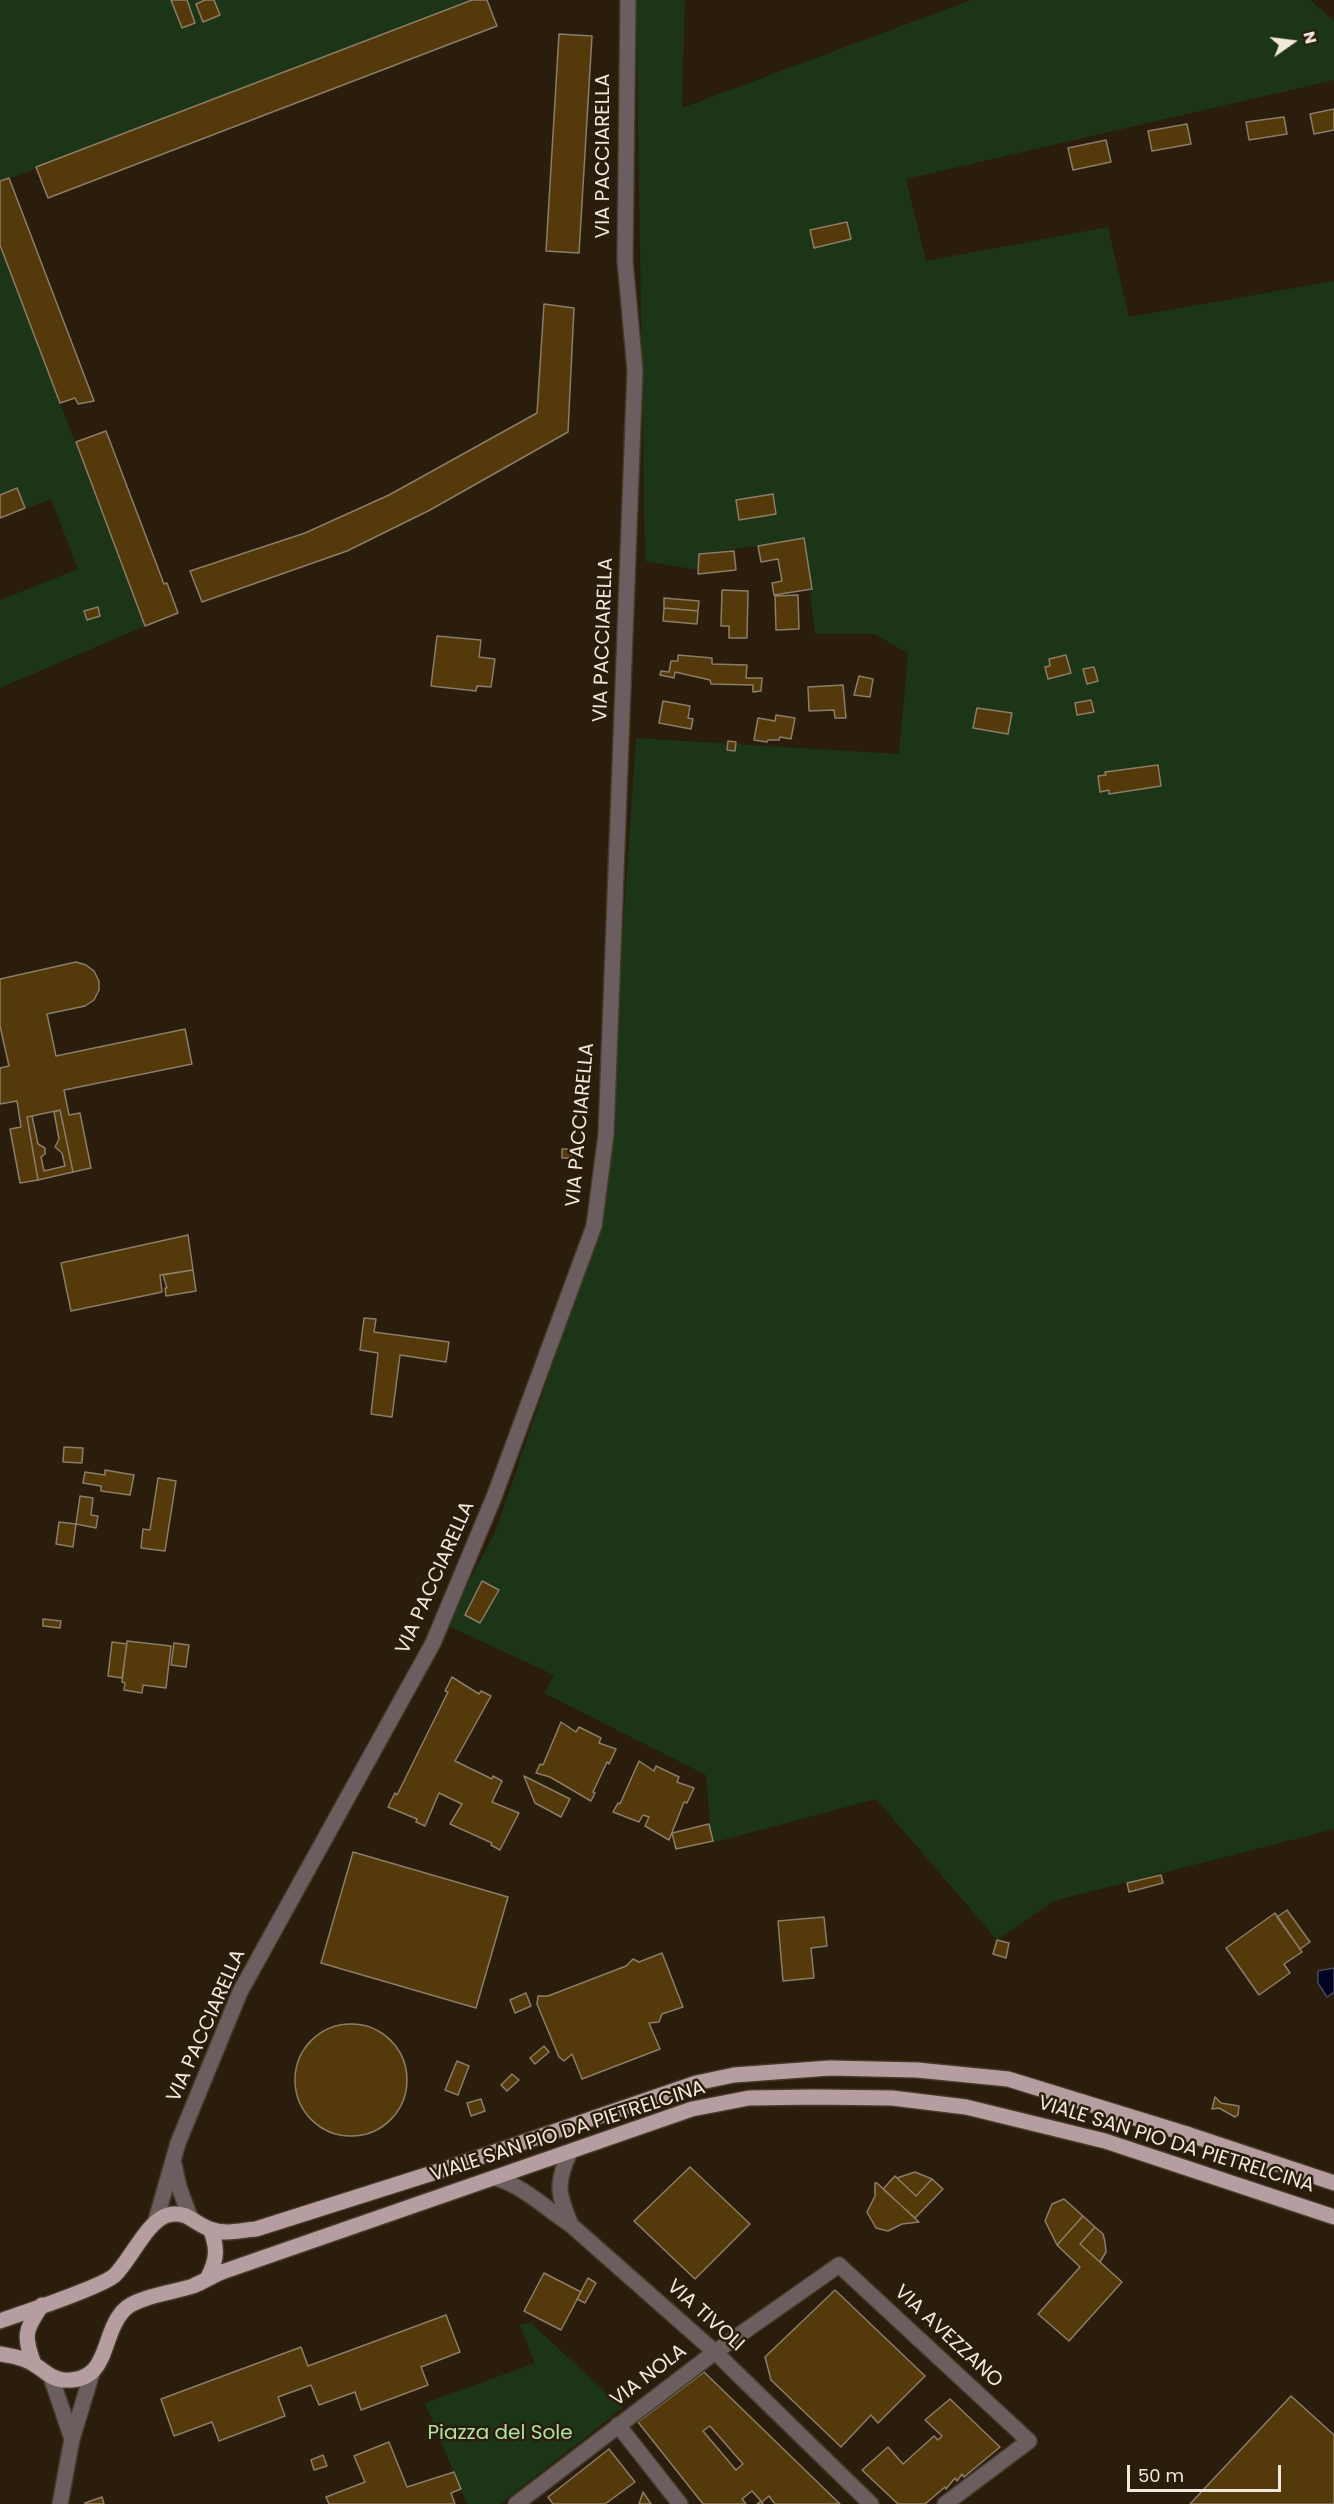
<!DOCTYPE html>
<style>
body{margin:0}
#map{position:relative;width:1334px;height:2504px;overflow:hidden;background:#2a1d0c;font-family:Poppins,sans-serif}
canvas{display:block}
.north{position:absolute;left:1262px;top:12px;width:60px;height:60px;-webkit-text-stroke:4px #2a1d0c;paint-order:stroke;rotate:76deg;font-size:16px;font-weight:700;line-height:24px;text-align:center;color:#f1e8dd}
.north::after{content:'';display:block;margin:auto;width:21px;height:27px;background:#f1e8dd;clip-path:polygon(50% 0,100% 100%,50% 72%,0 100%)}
.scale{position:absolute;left:1127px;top:2465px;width:154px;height:27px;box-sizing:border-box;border:3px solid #f1e8dd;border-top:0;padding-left:8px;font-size:18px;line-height:21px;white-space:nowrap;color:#f1e8dd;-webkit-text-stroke:4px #2a1d0c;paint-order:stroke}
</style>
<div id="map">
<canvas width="1334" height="2504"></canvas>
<div class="north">N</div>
<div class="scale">50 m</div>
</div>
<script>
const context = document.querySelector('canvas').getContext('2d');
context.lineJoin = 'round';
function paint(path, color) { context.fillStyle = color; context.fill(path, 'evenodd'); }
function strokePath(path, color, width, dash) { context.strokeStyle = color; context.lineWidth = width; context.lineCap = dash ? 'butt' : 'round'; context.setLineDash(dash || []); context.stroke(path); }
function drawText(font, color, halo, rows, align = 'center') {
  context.font = font + ' Poppins,sans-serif'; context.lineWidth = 5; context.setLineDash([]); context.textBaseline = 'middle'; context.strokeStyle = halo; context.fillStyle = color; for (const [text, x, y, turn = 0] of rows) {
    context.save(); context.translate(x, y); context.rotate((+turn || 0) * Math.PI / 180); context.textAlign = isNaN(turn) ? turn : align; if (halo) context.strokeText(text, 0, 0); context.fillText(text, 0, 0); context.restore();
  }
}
paint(new Path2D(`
 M0,0H486L0,182Z
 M636,0H685L682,108L971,0H1310L1334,21V80L906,179L926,261L1108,227L1129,317L1334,281V1829L1054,1901L997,1940L876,1799L712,1843L706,1775L544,1693L554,1675L446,1625L496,1530L603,1216L636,738L899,754L908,653L874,634H815L804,539L700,554L698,570L645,561Z
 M0,245L145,626L0,688V600L78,569L51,499L0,518Z
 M531,2323L623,2408L500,2504H467L425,2403L535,2363L520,2325Z`), '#1c3516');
const water = new Path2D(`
 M1334,1968V1992L1327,1997L1318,1983V1971Z`);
paint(water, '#000321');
strokePath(water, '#484859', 1.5);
const building = new Path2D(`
 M171,0H187L195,23L182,28Z
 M205,0H214L220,15L203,22L196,4Z
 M472,0H487L497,26L48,198L36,167Z
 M559,34L592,36L579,253L546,251Z
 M1334,109V130L1314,134L1310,114Z
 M1284,117L1287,134L1249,140L1246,122Z
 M1187,124L1191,144L1152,151L1148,131Z
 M1106,140L1111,162L1073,170L1068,148Z
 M9,178L94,401L78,404L75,398L60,403L0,245V181Z
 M847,222L851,239L814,248L810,230Z
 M544,304L574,308L568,432L430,510L347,551L202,602L190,571L305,533L389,495L537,413Z
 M106,431L164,584L167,583L178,613L145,626L76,442Z
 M17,488L25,508L0,518V495Z
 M773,494L776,514L739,520L736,500Z
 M804,538L812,589L774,595L772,583L782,581L778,559L761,562L758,546Z
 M734,551L736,570L698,574L699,554Z
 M722,590L748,591L747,638H729V626H721Z
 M798,595L799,629L776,630L775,596Z
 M664,598L699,601L698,611L664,608Z
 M98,607L100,616L87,620L84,611Z
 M664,608L698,611L697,624L663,621Z
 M437,636L481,640L479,657L495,659L491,687L477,686L476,691L431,686Z
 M678,655L712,658V664L747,665L746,678H762L761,691L753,692V685L711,684L710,680L675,672L674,678L660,675L661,671L669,672L671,661H678Z
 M1066,655L1071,673L1048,679L1045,667L1050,666L1049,659Z
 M1094,667L1098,681L1087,684L1083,669Z
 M859,676L873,679L870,697L854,695Z
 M843,685L846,718H835L834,710L809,711L808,687Z
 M1091,700L1094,712L1077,715L1075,703Z
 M663,701L690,706L688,718L693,719L691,729L659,723Z
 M977,708L1012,713L1008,734L973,728Z
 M776,715L795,718L791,739L780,737L779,740H768L767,742L754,740L758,718L775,721Z
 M728,741L736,742L735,751L727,750Z
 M1158,765L1161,786L1109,794V790L1100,792L1098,776L1106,775L1105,772Z
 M76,962L86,965L94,971L99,981V990L94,1000L85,1006L47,1014L56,1056L185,1029L192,1064L64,1090L69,1115L80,1113L91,1168L73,1172L60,1110L27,1117L38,1180L20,1183L10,1129L21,1127L17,1101L0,1104V1068L9,1066L0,1026V979Z
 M60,1110L73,1172L38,1180L27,1117L32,1116L38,1144L45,1148V1154L41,1157L44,1171L65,1166L62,1153L55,1147L59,1139L54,1112Z
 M562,1149H572V1158H562Z
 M188,1235L193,1270L160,1275L162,1292L71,1311L61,1263Z
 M193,1270L196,1291L166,1296L165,1288H167L163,1275Z
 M364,1318L376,1319L374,1332L449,1342L446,1362L400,1355L392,1417L371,1414L378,1353L360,1350Z
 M64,1447L83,1448L82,1463L63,1462Z
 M105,1470L134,1475L130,1495L101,1491V1486L83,1483L85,1472L105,1475Z
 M158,1478L176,1481L165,1551L141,1548L143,1529L150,1530Z
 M80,1496L93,1498L91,1515L98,1516L96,1528L76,1524Z
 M59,1522L76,1524L73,1547L56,1544Z
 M482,1581L499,1590L480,1623L465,1615Z
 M43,1619L61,1621L60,1628L43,1626Z
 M127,1641L171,1646L166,1688L143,1685L142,1693L124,1690L125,1683L122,1682Z
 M112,1642L127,1644L122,1678L108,1676Z
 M174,1643L189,1645L186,1667L171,1665Z
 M452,1677L479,1694L481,1691L491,1696L455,1761L492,1779L493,1776L502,1781L492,1802L519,1813L500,1850L491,1845L492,1843L450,1824L462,1804L439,1793L425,1826L416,1822L417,1819L388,1807L395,1793L397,1795L448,1692L445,1691Z
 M561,1722L576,1732L579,1727L601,1738L599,1743L616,1749L609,1764L607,1762L593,1792L595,1793L591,1801L550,1777L536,1773L540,1764L543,1765Z
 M639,1761L654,1771L656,1766L679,1777L677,1782L694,1788L687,1803L684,1802L669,1840L645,1826L649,1817L643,1815L639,1822L613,1812L618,1803L620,1804Z
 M524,1776L570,1799L561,1817L535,1803Z
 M709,1824L713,1841L676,1849L672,1833Z
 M353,1852L508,1897L476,2008L321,1963Z
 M1161,1875L1163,1883L1129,1892L1127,1883Z
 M1287,1910L1310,1942L1300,1949L1277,1917Z
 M1275,1913L1302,1952L1284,1964L1290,1973L1259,1995L1226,1948Z
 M824,1917L827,1946L811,1948L814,1978L783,1981L778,1921Z
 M997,1940L1009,1943L1006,1958L993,1954Z
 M662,1953L683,2007L662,2014L659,2022L649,2023L660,2049L582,2079L572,2054L564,2061L559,2057L537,2004L538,1996H548L626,1966L633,1959L639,1962Z
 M526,1993L531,2006L515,2013L510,2000Z
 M295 2080a56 56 0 1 1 112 0a56 56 0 1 1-112 0Z
 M544,2046L549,2052L535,2064L530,2058Z
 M457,2061L469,2066L458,2095L445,2090Z
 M512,2074L519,2080L507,2091L501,2085Z
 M1215,2097L1221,2103L1239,2106L1238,2115L1235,2117L1219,2108L1212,2109Z
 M481,2099L485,2111L471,2116L467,2103Z
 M690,2167L750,2224L695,2279L634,2221Z
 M915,2172L932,2179L916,2196L897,2178Z
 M895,2176L916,2196L932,2179L943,2189L915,2218L883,2189Z
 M875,2183H877L919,2222L902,2224L888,2231L876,2228L867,2212L875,2196Z
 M1064,2199L1083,2216L1057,2245L1045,2221L1052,2204Z
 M1083,2216L1095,2227L1080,2244L1122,2282L1069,2341L1038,2314L1080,2267L1057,2245Z
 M1095,2227L1103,2234L1105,2242L1106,2252L1100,2262L1080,2244Z
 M544,2273L581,2292L561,2330L524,2311Z
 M588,2278L596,2283L585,2303L577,2299Z
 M835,2290L925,2376L878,2423L871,2415L841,2447L771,2380L765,2357Z
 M446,2315L460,2352L421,2367L428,2385L361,2410L355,2392L319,2405L311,2385L278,2397L285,2416L219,2441L212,2422L174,2436L161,2399L301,2347L308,2366Z
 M704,2372L840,2504H775L769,2496L762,2502L763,2504H757L761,2501L752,2491L742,2499L746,2504H703L638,2422ZM710,2426L743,2464L736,2470L703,2431Z
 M1291,2396L1334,2435V2504H1190Z
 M950,2399L1000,2447L964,2477L962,2474L957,2481L955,2478L946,2489L945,2487L925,2504H898L862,2470L888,2447L903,2464L934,2436L938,2440L942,2436L925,2420Z
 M389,2442L407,2487L454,2472L461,2489L451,2493L455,2504H329L326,2497L365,2482L354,2456Z
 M609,2449L635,2482L605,2504H553L548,2497Z
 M323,2455L327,2466L314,2470L311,2460Z
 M643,2492L651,2504H639Z
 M102,2497L104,2504H85V2503Z`);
paint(building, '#54390a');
strokePath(building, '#8c7d69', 1.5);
const minor = new Path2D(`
 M570,2152C555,2184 558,2194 571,2225
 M174,2164L179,2187L190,2217
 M496,2178C525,2187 546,2209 571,2225L715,2352L871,2504
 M156,2220L178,2143L240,1992L433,1643L494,1497L594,1226L606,1135L635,370L625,261L628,0
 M51,2377L72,2439
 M618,2425L680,2504
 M60,2504L72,2439L92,2373
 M516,2504L715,2352L839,2265L1029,2441L945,2504`);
const major = new Path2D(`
 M208,2277C217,2260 218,2247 210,2229
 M0,2321C22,2313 102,2287 115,2275C131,2259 148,2220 168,2215C186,2210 195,2224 210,2229C224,2235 241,2230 256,2229L439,2171L696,2083L734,2075L830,2068L917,2070L1008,2079L1190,2135L1334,2183
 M0,2354C12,2356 25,2358 35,2365C45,2371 51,2379 63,2380C111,2383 100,2335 124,2310C136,2297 175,2292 193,2286C203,2282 212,2276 222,2272L692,2109L749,2098L815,2097L892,2098L966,2107L1105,2141L1334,2217
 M34,2364C23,2335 25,2330 42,2305`);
strokePath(minor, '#463929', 18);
strokePath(major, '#463929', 18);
strokePath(minor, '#6a5e5f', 15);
strokePath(major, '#b59da0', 15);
drawText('20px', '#f1e8dd', '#2a1d0c', [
 ["VIA PACCIARELLA",604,156,-90],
 ["VIA PACCIARELLA",604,640,-88],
 ["VIA PACCIARELLA",581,1125,-85],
 ["VIA PACCIARELLA",436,1578,-66],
 ["VIA PACCIARELLA",207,2026,-66],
 ["VIALE SAN PIO DA PIETRELCINA",568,2132,-18],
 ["VIALE SAN PIO DA PIETRELCINA",1176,2145,17],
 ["VIA TIVOLI",705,2316,42],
 ["VIA AVEZZANO",948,2337,43],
 ["VIA NOLA",649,2376,-37]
]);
drawText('20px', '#afe2a3', '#2a1d0c', [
 ["Piazza del Sole",500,2434]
]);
</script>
